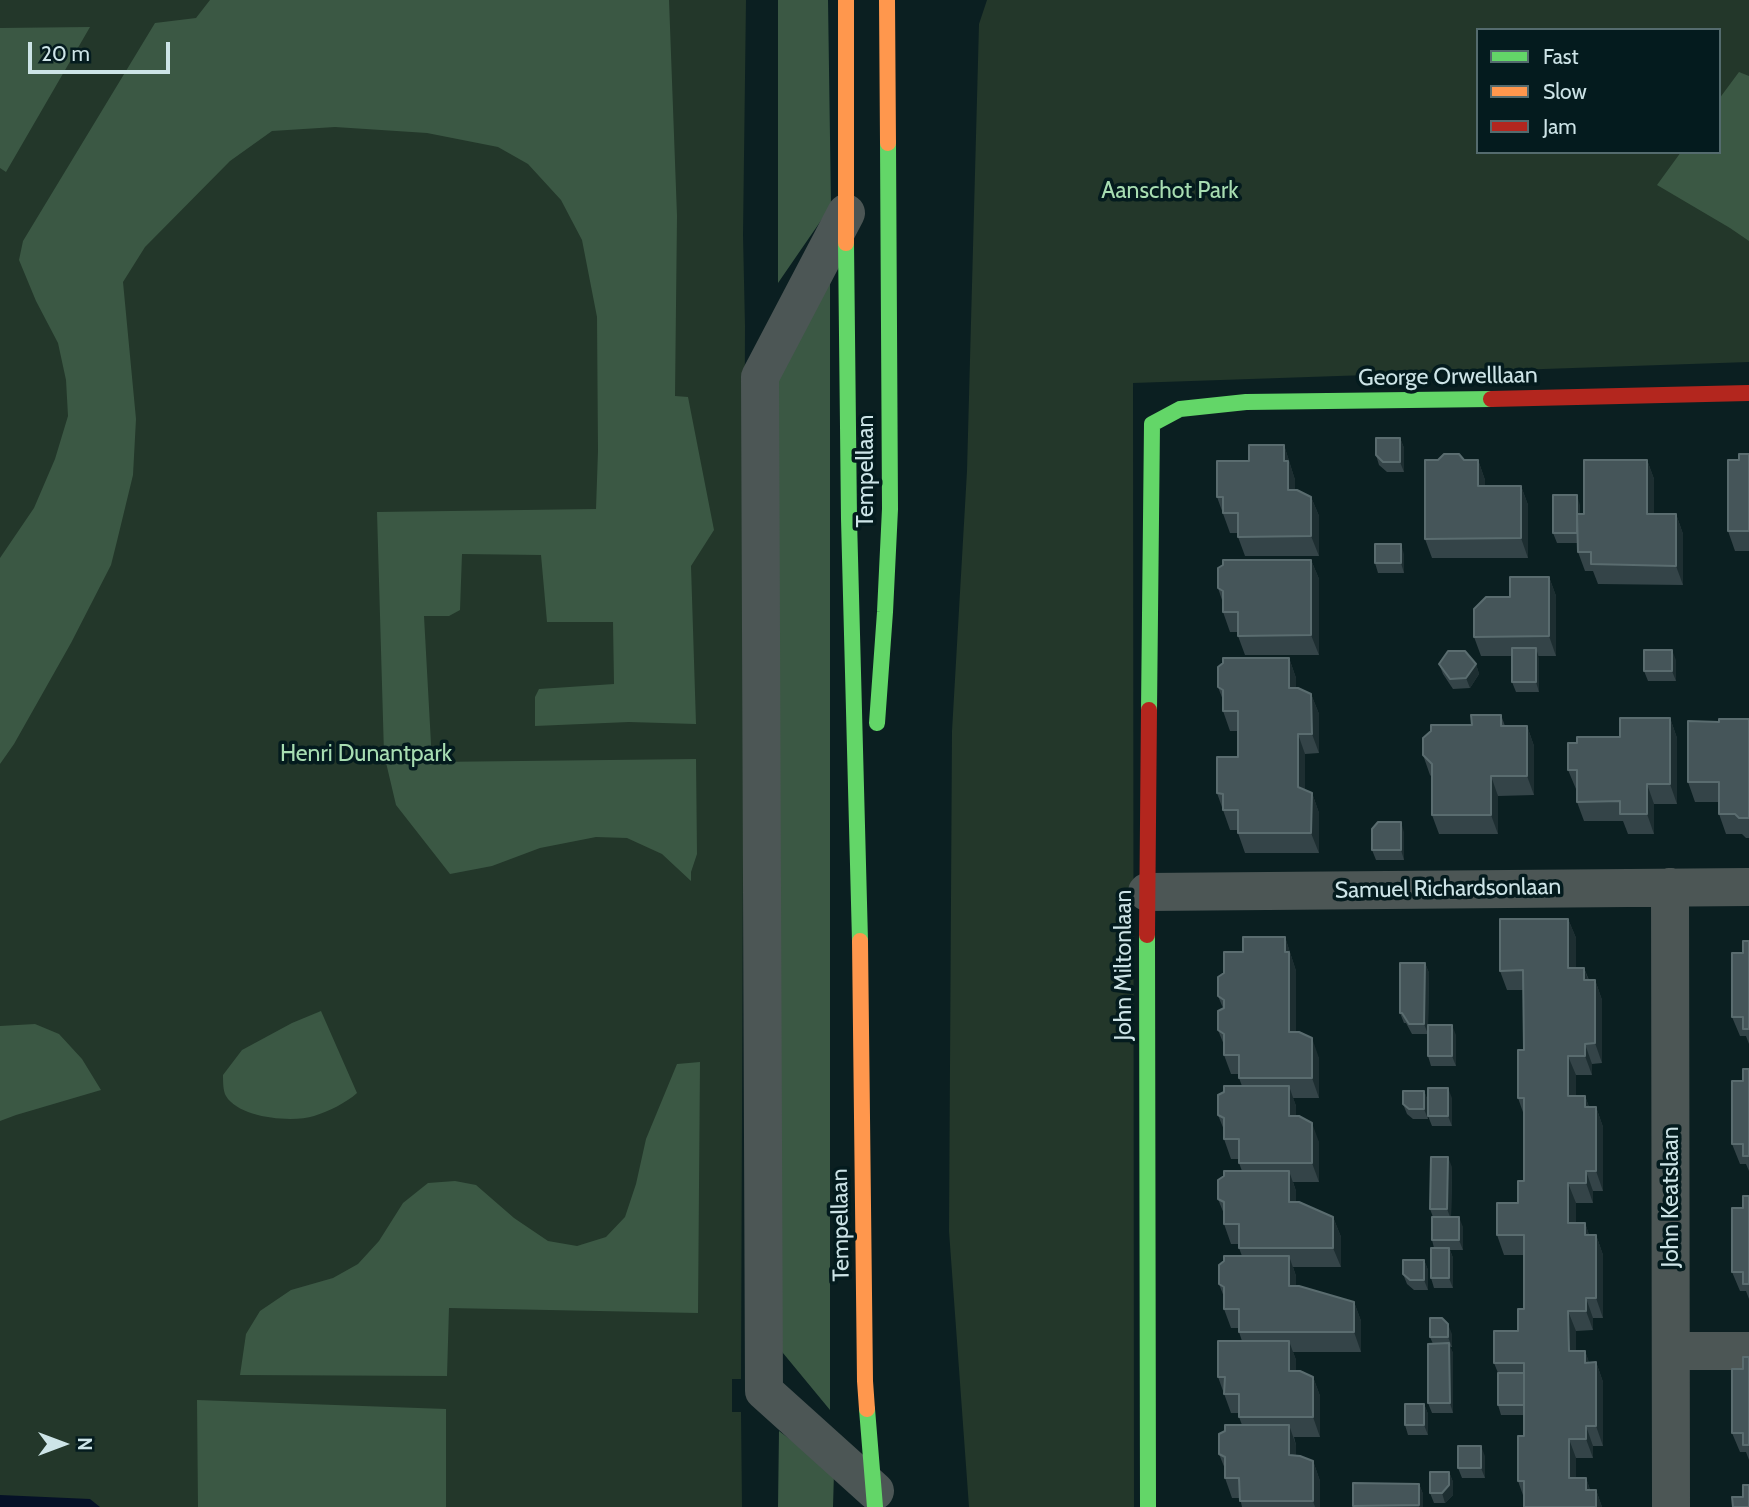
<!DOCTYPE html>
<style>
body{margin:0}
#map{position:relative;width:1749px;height:1507px;overflow:hidden;background:#0b1f21;font-family:Cabin,sans-serif}
canvas{display:block}
.legend{position:absolute;left:1476px;top:28px;width:245px;height:126px;box-sizing:border-box;background:#041b1e;border:2px solid #546b6e;margin:0;padding:9px 12px;list-style:none;font-size:21px;color:#cde4e7}
.legend li{display:flex;align-items:center;gap:14px;height:35px}
.legend b{width:35px;border:2px solid #546b6e}
.north{position:absolute;left:28px;top:1409px;width:70px;height:70px;-webkit-text-stroke:5px #041b1e;paint-order:stroke;rotate:90deg;font-size:19px;font-weight:700;line-height:28px;text-align:center;color:#cde4e7}
.north::after{content:'';display:block;margin:auto;width:24px;height:32px;background:#cde4e7;clip-path:polygon(50% 0,100% 100%,50% 72%,0 100%)}
.scale{position:absolute;left:28px;top:42px;width:142px;height:32px;box-sizing:border-box;border:4px solid #cde4e7;border-top:0;padding-left:9px;font-size:21px;line-height:24px;white-space:nowrap;color:#cde4e7;-webkit-text-stroke:5px #041b1e;paint-order:stroke}
</style>
<div id="map">
<canvas width="1749" height="1507"></canvas>
<ul class="legend">
<li><b style="height:9px;background:#63d668"></b>Fast</li>
<li><b style="height:9px;background:#ff974d"></b>Slow</li>
<li><b style="height:9px;background:#b3261e"></b>Jam</li>
</ul>
<div class="north">N</div>
<div class="scale">20 m</div>
</div>
<script>
const context = document.querySelector('canvas').getContext('2d');
context.lineJoin = 'round';
function paint(path, color) { context.fillStyle = color; context.fill(path, 'evenodd'); }
function strokePath(path, color, width, dash) { context.strokeStyle = color; context.lineWidth = width; context.lineCap = dash ? 'butt' : 'round'; context.setLineDash(dash || []); context.stroke(path); }
function drawText(font, color, halo, rows, align = 'center') {
  context.font = font + ' Cabin,sans-serif'; context.lineWidth = 7; context.setLineDash([]); context.textBaseline = 'middle'; context.strokeStyle = halo; context.fillStyle = color; for (const [text, x, y, turn = 0] of rows) {
    context.save(); context.translate(x, y); context.rotate((+turn || 0) * Math.PI / 180); context.textAlign = isNaN(turn) ? turn : align; if (halo) context.strokeText(text, 0, 0); context.fillText(text, 0, 0); context.restore();
  }
}
paint(new Path2D(`
 M0,0H746L743,235L745,326L741,1379H732V1412H741L742,1507H0Z
 M987,0H1749V362L1133,383L1134,1507H969L949,1231L952,731L967,471L979,24ZM1478,30H1719V152H1478Z`), '#23372a');
paint(new Path2D(`
 M210,0H669L677,216L675,396L688,397L714,530L691,566L696,724L629,722L535,726V697L539,689L614,684L613,622H547L541,555L462,554L460,610L449,616H424L432,762L696,759L697,854L691,872V881L662,854L627,838L596,837L540,848L492,866L450,874L396,805L384,754L377,512L596,509L598,451L597,317L582,240L561,200L528,164L498,147L427,133L335,127L272,131L230,161L145,247L123,282L136,419L133,475L117,541L111,565L71,643L14,744L0,764V558L34,508L55,459L68,416L66,380L58,343L36,301L19,260L23,241L155,23L196,18Z
 M778,0H828L831,206L778,283Z
 M90,27L6,172L0,168V28Z
 M1739,72L1749,76V241L1730,228L1657,185L1681,152H1719V99Z
 M830,279V1410L778,1347L772,389Z
 M321,1011L357,1093C346,1103 329,1111 314,1116C292,1123 239,1118 226,1096C223,1091 223,1081 223,1075L242,1050L292,1023Z
 M35,1024L59,1034L82,1059L101,1090L16,1115L0,1121V1026Z
 M700,1062L698,1313L449,1308L447,1376L240,1375L246,1334L260,1311L291,1290L333,1278L358,1264L379,1241L403,1203L428,1183L455,1181L476,1185L514,1218L548,1241L577,1246L606,1237L625,1217L636,1184L646,1139L677,1064Z
 M197,1400L446,1409V1507H198Z
 M779,1431L834,1472L833,1507H778Z`), '#3b5844');
paint(new Path2D(`
 M0,1495L90,1499L100,1507H0Z`), '#051127');
strokePath(new Path2D(`
 M846,213L760,377L764,1391L875,1491
 M1670,887L1671,1507
 M1147,892L1749,887
 M1671,1351H1749`), '#4c5655', 38);
strokePath(new Path2D(`
 M846,243L849,519L860,941
 M1149,710L1152,424L1180,409L1246,402L1491,399
 M877,723L885,612L890,509L888,143
 M1147,935L1148,1507
 M867,1409L875,1507`), '#63d668', 16);
strokePath(new Path2D(`
 M846,0V243
 M887,0L888,143
 M860,941L865,1381L867,1409`), '#ff974d', 16);
strokePath(new Path2D(`
 M1491,399L1749,393
 M1147,935L1149,710`), '#b3261e', 16);
paint(new Path2D(`
 M1400,438L1404,448V472H1387L1379,465L1376,455Z
 M1284,445L1295,480V490L1311,497L1319,516V556H1245L1238,537V533H1230L1217,497L1249,461Z
 M1749,454V551H1735L1728,531L1739,460Z
 M1464,460H1478L1485,480V486H1521L1528,505V558H1432L1425,539Z
 M1647,460L1654,479V514H1676L1683,534V585L1598,584L1593,571H1585L1578,552V543H1557L1553,533L1580,505V514H1584Z
 M1404,554V573H1378L1375,563Z
 M1311,560L1319,579V655H1245L1238,636V632H1230L1223,612V603L1218,588L1223,565Z
 M1549,577L1556,596V656H1538L1539,692H1516L1512,682V656H1481L1474,637L1510,597Z
 M1289,658L1296,678V688L1311,694L1319,714V753L1305,754V790L1312,793L1319,813V853H1245L1238,833V830H1230L1217,793L1238,757V731H1230L1223,711V700L1218,687Z
 M1676,660V681H1648L1644,671Z
 M1439,664H1476L1479,674L1470,688L1453,689L1443,674Z
 M1501,715L1505,726H1527L1534,746V795L1498,796V834H1439L1432,815V777L1430,775L1423,755L1472,725Z
 M1670,718L1677,738V804H1654V834H1628L1623,821H1584L1577,802V789H1576L1568,770L1577,743L1620,737Z
 M1749,719V838H1746L1742,834H1726L1719,814V802H1695L1688,782L1719,722Z
 M1404,832V860H1376L1372,850Z
 M1568,919L1576,938V968H1584L1589,980H1595L1602,1000V1063L1592,1064V1075H1576V1096H1585L1589,1107H1596L1603,1127V1191H1593V1203H1576V1223H1585L1589,1235H1596L1603,1255V1318H1593V1330L1576,1331V1351H1585L1589,1363L1596,1362L1603,1382V1446H1593V1458H1576V1478H1586L1590,1490H1596L1602,1507H1524V1498L1518,1481L1524,1436V1415H1501L1498,1405V1373L1494,1363L1518,1331L1524,1309V1255H1504L1497,1235L1518,1203L1524,1181V1115L1518,1098L1524,1050V990H1507L1500,971Z
 M1285,937L1296,971V1032L1319,1058V1098H1293L1296,1106V1116L1319,1142V1182H1293L1296,1191V1202L1333,1217L1341,1237V1267H1293L1296,1276V1286L1354,1302L1361,1321V1352H1293L1296,1360V1371L1313,1377L1320,1396V1437H1294L1296,1445V1455L1313,1461L1320,1481V1507H1242L1240,1498H1232L1225,1478V1469L1219,1454L1242,1425L1239,1417V1413H1231L1218,1377L1242,1341L1239,1332V1328H1231L1224,1309V1297L1219,1284L1242,1256L1239,1248V1244H1231L1224,1224V1214L1218,1199L1242,1171L1239,1163V1159H1231L1224,1139V1130L1218,1115L1242,1086L1239,1078V1074H1231L1224,1055V1045L1218,1030L1223,1008L1218,996L1224,973L1243,952Z
 M1749,941V1044L1746,1036H1740L1732,1017L1743,953Z
 M1425,963L1429,973L1428,1025L1456,1035V1066H1431L1428,1056V1034H1412L1406,1023H1404L1400,1013Z
 M1749,1069V1171L1746,1164H1740L1732,1144L1743,1081Z
 M1424,1091L1428,1101V1119H1413L1407,1114L1403,1104Z
 M1452,1098V1126H1432L1428,1116Z
 M1452,1167L1451,1217L1463,1227V1250H1450L1453,1258V1288H1434L1431,1278L1434,1248L1432,1240L1433,1217L1430,1209Z
 M1749,1196V1299L1746,1291H1740L1732,1272L1743,1208Z
 M1424,1260L1428,1270V1290H1414L1407,1284L1403,1274Z
 M1452,1334V1347H1450L1453,1353V1413H1432L1428,1403L1433,1344L1430,1337Z
 M1749,1357V1460L1746,1452H1740L1732,1433L1743,1369Z
 M1424,1404L1428,1414V1435H1408L1405,1425Z
 M1485,1456V1478H1462L1458,1468Z
 M1449,1472L1453,1482V1495L1445,1503H1434L1430,1493Z
 M1419,1484L1423,1494V1507H1353V1506Z`), '#344448');
paint(new Path2D(`
 M1400,438L1404,448V472L1400,462Z
 M1284,445L1295,480V510L1288,490L1284,461Z
 M1478,460L1485,480V505L1478,486Z
 M1647,460L1654,479V534L1647,514Z
 M1521,486L1528,505V558L1521,538Z
 M1577,495L1580,505V543L1577,533Z
 M1311,497L1319,516V556L1311,536Z
 M1676,514L1683,534V585L1676,566Z
 M1401,544L1404,554V573L1401,563Z
 M1311,560L1319,579V655L1311,635Z
 M1549,577L1556,596V656L1549,636Z
 M1536,648L1539,658V692L1536,682Z
 M1672,650L1676,660V681L1672,671Z
 M1289,658L1296,678V708L1289,688Z
 M1476,664L1479,674L1470,688L1466,678Z
 M1311,694L1319,714V753L1312,734Z
 M1670,718L1677,738V804L1670,784Z
 M1527,726L1534,746V795L1527,776Z
 M1298,734L1305,754V807L1298,787Z
 M1491,776L1498,796V834L1491,815Z
 M1647,784L1654,804V834L1647,814Z
 M1312,793L1319,813V853L1311,833Z
 M1401,822L1404,832V860L1401,850Z
 M1568,919L1576,938V988L1568,968Z
 M1285,937L1296,971V1052L1289,1032Z
 M1425,963L1429,973L1428,1034L1424,1024Z
 M1584,968L1591,988L1584,980Z
 M1595,980L1602,1000V1063L1595,1043Z
 M1452,1025L1456,1035V1066L1452,1056Z
 M1312,1038L1319,1058V1098L1312,1078Z
 M1585,1044L1592,1064V1075L1585,1056Z
 M1568,1056L1576,1075V1115L1568,1096Z
 M1289,1086L1296,1106V1136L1289,1116Z
 M1448,1088L1452,1098V1126L1448,1116Z
 M1424,1091L1428,1101V1119L1424,1109Z
 M1585,1096L1592,1115L1585,1107Z
 M1596,1107L1603,1127V1191L1596,1171Z
 M1312,1123L1319,1142V1182L1312,1163Z
 M1448,1157L1452,1167L1451,1219L1447,1209Z
 M1289,1171L1296,1191V1221L1289,1202Z
 M1586,1171L1593,1191V1203L1586,1183Z
 M1568,1183L1576,1203V1243L1568,1223Z
 M1333,1217L1341,1237V1267L1333,1248Z
 M1459,1217L1463,1227V1250L1459,1240Z
 M1585,1223L1592,1243L1585,1235Z
 M1596,1235L1603,1255V1318L1596,1298Z
 M1449,1248L1453,1258V1288L1449,1278Z
 M1289,1256L1296,1276V1306L1289,1286Z
 M1424,1260L1428,1270V1290L1424,1280Z
 M1586,1298L1593,1318V1330L1586,1311Z
 M1354,1302L1361,1321V1352L1354,1332Z
 M1568,1311L1576,1331V1370L1569,1351Z
 M1448,1324L1452,1334V1347L1448,1337Z
 M1289,1341L1296,1360V1390L1289,1371Z
 M1449,1343L1453,1353V1413L1450,1403Z
 M1585,1351L1592,1370L1585,1363Z
 M1596,1362L1603,1382V1446L1596,1426Z
 M1313,1377L1320,1396V1437L1313,1417Z
 M1424,1404L1428,1414V1435L1424,1425Z
 M1289,1425L1296,1445V1475L1289,1455Z
 M1586,1426L1593,1446V1458L1586,1439Z
 M1569,1439L1576,1458V1498L1569,1478Z
 M1481,1446L1485,1456V1478L1481,1468Z
 M1313,1461L1320,1481V1507H1315L1313,1501Z
 M1449,1472L1453,1482V1495L1445,1503L1442,1493Z
 M1586,1478L1593,1498L1586,1490Z
 M1419,1484L1423,1494V1507H1419Z
 M1596,1490L1602,1507H1596Z`), '#1d2e31');
const building = new Path2D(`
 M1376,438H1400V462H1383L1376,455Z
 M1249,445H1284V461H1288V490H1297L1311,497V536L1238,537V513H1223V497H1217V461H1249Z
 M1444,454H1459L1464,460H1478V486H1521V538L1425,539V460H1438Z
 M1739,454H1749V531H1728V460H1739Z
 M1584,460H1647V514H1676V566L1591,564V552H1578L1577,514H1584Z
 M1553,495H1577V533H1553Z
 M1375,544H1401V563H1375Z
 M1223,560H1311V635L1238,636V612H1223V591L1218,588V568L1223,565Z
 M1510,577H1549V636L1474,637V609L1486,597H1510Z
 M1512,648H1536V682H1512Z
 M1644,650H1672V671H1644Z
 M1448,651H1465L1476,664L1466,678L1450,679L1439,664Z
 M1223,658H1289V688H1298L1311,694L1312,734H1298V787L1312,793L1311,833H1238V810H1223V794L1217,793V757H1238V711H1223V690L1218,687V667L1223,663Z
 M1471,715H1501V726H1527V776H1491V815H1432V764L1423,755V738L1431,731V725H1472Z
 M1620,718H1670V784H1647V814H1620V801L1577,802V770H1568V743H1577V737H1620Z
 M1719,719H1749V818H1739L1735,814H1719V782H1688V721L1719,722Z
 M1378,822H1401V850H1372V829Z
 M1500,919H1568V968H1584V980H1595V1043L1585,1044V1056H1568V1096H1585V1107H1596V1171H1586V1183H1568V1223H1585V1235H1596V1298H1586V1311H1568L1569,1351H1585V1363L1596,1362V1426H1586V1439H1569V1478H1586V1490H1596V1507H1524V1481H1518V1436H1524V1363H1494V1331H1518V1309H1524V1235H1497V1203H1518V1181H1524V1098H1518V1050H1524L1523,970L1500,971Z
 M1243,937H1285V952H1289V1032H1299L1312,1038V1078H1239V1055H1224V1034L1218,1030V1011L1224,1008V1000L1218,996V977L1224,973V952H1243Z
 M1743,941H1749V1029H1743V1017H1732V953H1743Z
 M1400,963H1425L1424,1024H1409L1402,1013H1400Z
 M1428,1025H1452V1056H1428Z
 M1743,1069H1749V1156H1743V1144H1732V1081H1743Z
 M1224,1086H1289V1116H1299L1312,1123V1163H1239V1139H1224V1118L1218,1115V1095L1224,1092Z
 M1428,1088H1448V1116H1428Z
 M1403,1091H1424V1109H1409L1403,1104Z
 M1431,1157H1448L1447,1209H1430Z
 M1224,1171H1289V1202H1299L1333,1217V1248H1239V1224H1224V1202L1218,1199V1180L1224,1176Z
 M1743,1196H1749V1284H1743V1272H1732V1208H1743Z
 M1432,1217H1459V1240H1432Z
 M1431,1248H1449V1278H1431Z
 M1224,1256H1289V1286H1299L1354,1302V1332H1239V1309H1224V1287L1219,1284V1265L1224,1261Z
 M1403,1260H1424V1280H1410L1403,1274Z
 M1430,1318H1442L1448,1324V1337H1430Z
 M1218,1341H1289V1371H1300L1313,1377V1417H1239V1394H1224L1225,1377H1218Z
 M1449,1343L1450,1403H1428V1344Z
 M1743,1357H1749V1445H1743V1433H1732V1369H1743Z
 M1498,1373H1524V1405H1498Z
 M1405,1404H1424V1425H1405Z
 M1225,1425H1289V1455L1300,1456L1313,1461V1501H1240L1239,1478H1225V1457L1219,1454V1434L1225,1431Z
 M1458,1446H1481V1468H1458Z
 M1430,1472H1449V1485L1442,1493H1430Z
 M1353,1483L1419,1484V1505L1353,1506Z
 M1743,1485H1749V1507H1733L1732,1497H1743Z`);
paint(building, '#455559');
strokePath(building, '#5a6c6f', 2);
drawText('23px', '#a7ddb1', '#041b1e', [
 ["Aanschot Park",1170,191],
 ["Henri Dunantpark",366,754]
]);
drawText('23px', '#cde4e7', '#041b1e', [
 ["George Orwelllaan",1448,377,-1],
 ["Tempellaan",866,471,-90],
 ["Samuel Richardsonlaan",1448,889,-1],
 ["John Miltonlaan",1124,965,-90],
 ["John Keatslaan",1671,1197,-90],
 ["Tempellaan",841,1225,-91]
]);
</script>
